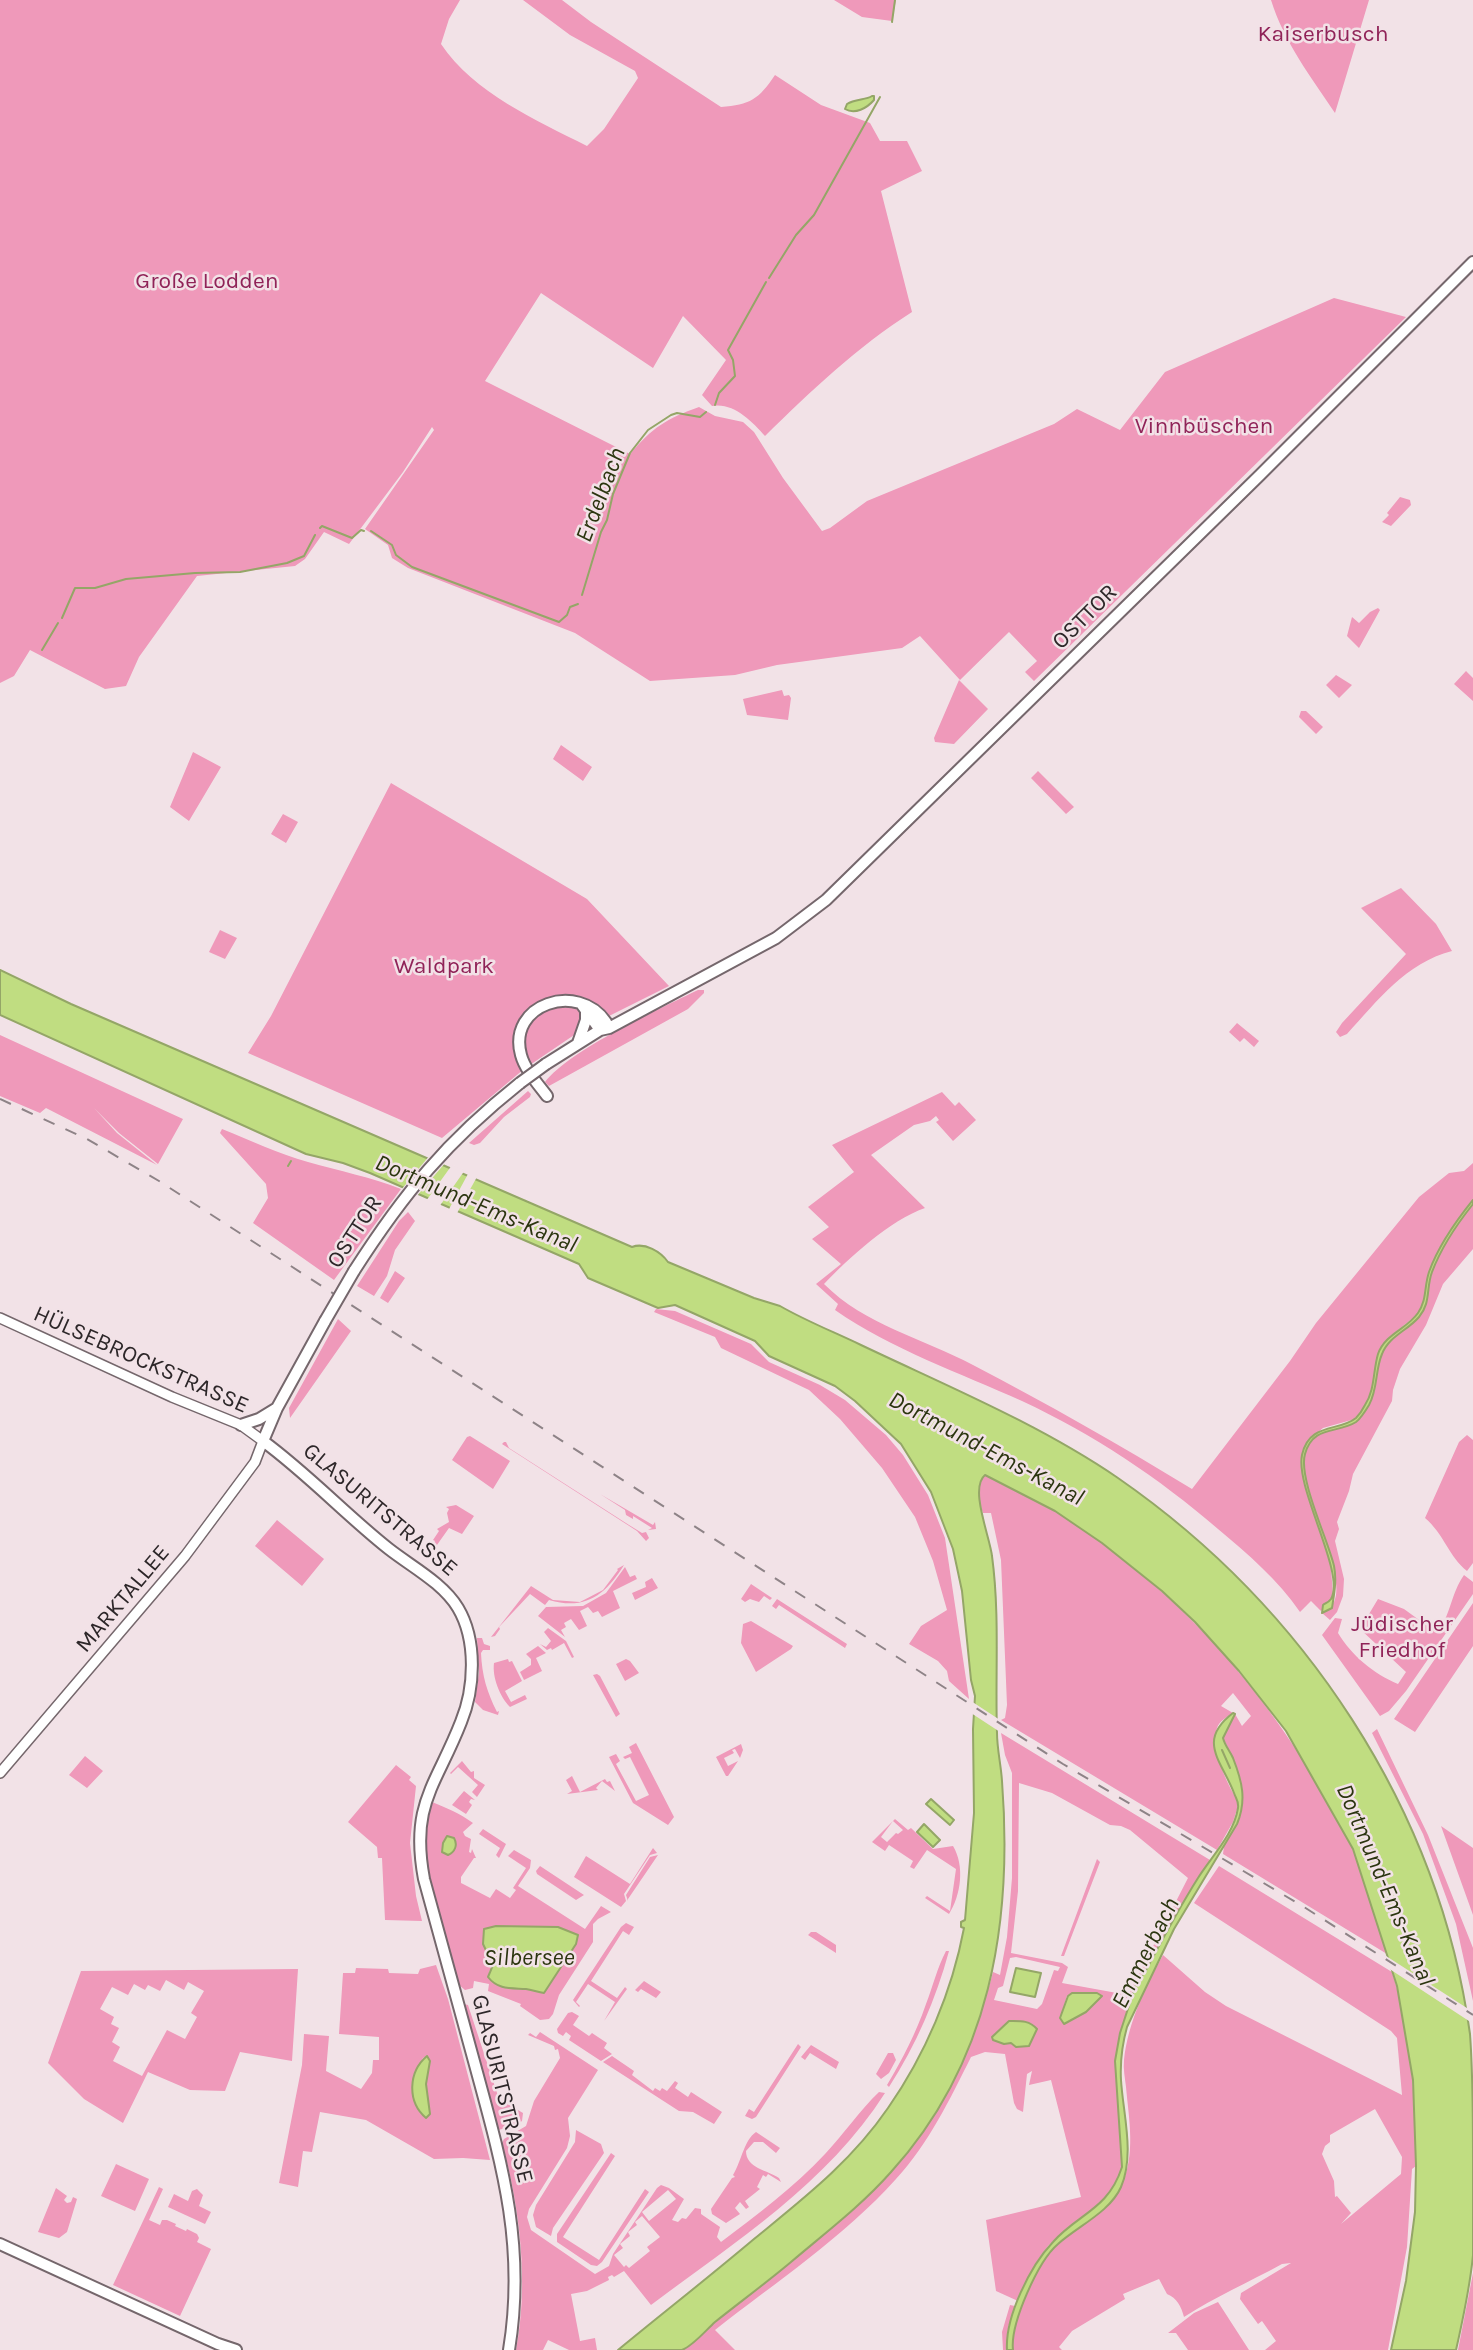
<!DOCTYPE html>
<meta charset="utf-8">
<style>
body{margin:0}
canvas{display:block;background:#f2e2e7}
</style>
<canvas width="1473" height="2350"></canvas>
<script>
const context = document.querySelector('canvas').getContext('2d');
context.lineJoin = 'round';
function paint(path, color) { context.fillStyle = color; context.fill(path, 'evenodd'); }
function strokePath(path, color, width, dash) { context.strokeStyle = color; context.lineWidth = width; context.lineCap = dash ? 'butt' : 'round'; context.setLineDash(dash || []); context.stroke(path); }
function drawText(font, color, halo, rows, align = 'center') {
  context.font = font + ' Karla,sans-serif'; context.lineWidth = 5; context.setLineDash([]); context.textBaseline = 'middle'; context.strokeStyle = halo; context.fillStyle = color; for (const [text, x, y, turn = 0] of rows) {
    context.save(); context.translate(x, y); context.rotate((+turn || 0) * Math.PI / 180); context.textAlign = isNaN(turn) ? turn : align; if (halo) context.strokeText(text, 0, 0); context.fillText(text, 0, 0); context.restore();
  }
}
paint(new Path2D(`
 M0,0H460L449,19L441,44C474,93 536,120 587,146L604,129L638,78L635,71L570,35L523,0H562L591,22L721,107C750,105 759,99 775,75L821,105L870,123L880,141H907L922,171L881,191L912,312C857,347 811,391 765,436C752,421 733,402 712,406L702,395L726,360L683,316L653,368L541,293L485,381L630,454C653,427 666,419 699,407L715,416L743,422L754,432L783,478L822,531L830,528L867,501L1054,424L1077,409L1120,430L1165,372L1334,298L1406,317L1034,681L1025,672L1037,661L1009,632L960,680L920,636L902,648L777,665L735,675L650,681L575,633L408,568L392,558L388,545L365,529L434,430L432,427L403,472L349,544L324,532L305,559L295,566L197,576L139,657L126,686L105,689L30,650L14,676L0,683Z
 M834,0H896L892,21L862,17Z
 M1271,0H1369L1335,113C1311,77 1284,42 1271,0Z
 M1400,497L1410,500L1411,505L1391,526L1382,522L1389,515L1387,513Z
 M1378,608L1380,610L1359,648L1347,636L1352,617L1359,623L1370,612Z
 M1466,671L1473,678V701L1454,684Z
 M1336,675L1352,685L1339,698L1326,685Z
 M959,680L988,709L954,744L935,742L934,738Z
 M782,690L784,696L789,695L791,698L788,720L747,715L743,699Z
 M1301,711H1306L1323,727L1316,734L1299,717Z
 M561,745L592,767L583,781L553,759Z
 M193,752L221,767L189,821L170,807Z
 M1038,771L1074,807L1066,814L1031,778Z
 M391,783L587,899L669,986L593,1024L594,1027L585,1032L580,1031L524,1069L442,1138L248,1053L271,1016Z
 M283,814L298,822L286,843L271,834Z
 M1401,888L1436,924L1452,951C1406,963 1378,1000 1347,1034L1340,1037L1336,1032L1342,1023L1406,954L1361,908Z
 M220,930L237,938L225,959L209,952Z
 M698,990H704V993L688,1009L549,1086L545,1082C570,1050 659,1009 698,990Z
 M1237,1023L1259,1041L1254,1047L1244,1038L1240,1042L1229,1032Z
 M0,1035L183,1119L158,1164L119,1133L94,1108L117,1133L157,1165L46,1108L40,1113L0,1096Z
 M528,1091L531,1094L530,1097L504,1117L480,1143L474,1145L469,1143Z
 M942,1092L955,1106L959,1102L976,1120L953,1141L936,1122L939,1120L936,1116L930,1121L914,1125L871,1155L925,1208C890,1220 849,1258 824,1284C865,1325 922,1338 973,1365C1048,1404 1120,1445 1192,1489L1290,1361L1316,1323L1419,1197L1449,1173L1464,1171L1473,1163V1200L1462,1213L1429,1271L1426,1300L1417,1315L1389,1337L1379,1353L1374,1381L1367,1404L1355,1419L1323,1428L1309,1440L1302,1455L1303,1477L1331,1567L1333,1596L1321,1611L1311,1601L1300,1612C1278,1580 1248,1554 1218,1529C1159,1478 1093,1434 1022,1401C960,1373 891,1349 835,1310L838,1304L816,1284L841,1264L812,1239L829,1227L808,1207L854,1172L832,1145Z
 M222,1129C250,1140 279,1154 308,1162C339,1171 371,1177 401,1189L334,1280L253,1223L268,1198L266,1184L220,1133Z
 M1473,1204V1249L1443,1284L1426,1325L1400,1369L1393,1390L1392,1401L1353,1474L1349,1491L1337,1522L1339,1529L1335,1541L1344,1579L1343,1596L1337,1612L1330,1620L1322,1613C1326,1609 1331,1606 1334,1602C1348,1576 1300,1491 1304,1457C1308,1430 1335,1431 1354,1422C1359,1420 1364,1412 1368,1407C1378,1391 1375,1372 1381,1355C1387,1337 1406,1331 1418,1318C1431,1304 1426,1289 1432,1273C1440,1249 1457,1223 1473,1204Z
 M408,1212L415,1221L395,1250L387,1276L374,1296L357,1286L399,1221Z
 M395,1271L405,1278L388,1303L380,1298Z
 M656,1309L675,1311L751,1344L769,1362L820,1385L845,1400L886,1435L903,1455L928,1495L945,1538L969,1699L949,1681L947,1671L938,1661L909,1644L921,1626L947,1610L933,1561L915,1517L882,1468L840,1419L809,1390L721,1348L715,1337L654,1312Z
 M338,1319L351,1331L290,1418L289,1408Z
 M1467,1435L1473,1440V1563L1467,1571C1449,1557 1444,1534 1425,1518L1459,1442Z
 M470,1436L510,1461L493,1489L452,1460L467,1437Z
 M504,1442H506L509,1448L629,1525L642,1533L646,1532L649,1538L646,1541L637,1531L502,1444Z
 M985,1475C1011,1481 1058,1513 1082,1529C1179,1595 1257,1682 1317,1783C1329,1804 1343,1826 1352,1848C1366,1882 1375,1919 1387,1954L1223,1854L1224,1846L1237,1824L1241,1786L1232,1756L1223,1738L1235,1714L1242,1726L1251,1716L1233,1693L1221,1706L1233,1713C1227,1717 1219,1721 1217,1728C1210,1749 1228,1786 1239,1803L1233,1822L1217,1850L1001,1720L1005,1718L1007,1705L1001,1560L991,1513H983C979,1500 973,1485 985,1475Z
 M600,1494L653,1525L655,1522L656,1529L648,1530L652,1528L633,1516V1519L626,1515L625,1510Z
 M456,1505L474,1516L462,1534L449,1528L427,1559L426,1555L435,1541L433,1540L439,1531L437,1529L449,1522L447,1513L449,1509L446,1507Z
 M277,1520L324,1559L302,1586L255,1546Z
 M624,1565C606,1594 586,1611 549,1600L545,1605L530,1594L499,1627L500,1629L495,1636L491,1637L531,1586L553,1600L580,1602L603,1590L618,1570L617,1569Z
 M625,1567L630,1577L635,1575L637,1579L613,1591L620,1608L602,1617L598,1611L593,1613L588,1607L580,1611L587,1626L579,1630L571,1619L564,1623L566,1627L561,1630L565,1637L538,1616L546,1607L583,1606L606,1593Z
 M1464,1575L1473,1582V1594L1406,1691L1389,1711L1380,1716L1322,1635L1335,1618L1342,1619L1338,1633C1351,1655 1374,1674 1398,1684L1406,1672L1360,1629L1378,1599L1404,1609L1437,1633C1451,1615 1451,1593 1464,1575Z
 M652,1578L658,1588L635,1600L632,1593L646,1587L645,1582Z
 M751,1584L772,1598L770,1600L764,1596L759,1602L750,1599L745,1602L741,1599Z
 M777,1599L847,1644L845,1648L779,1605L776,1609L772,1606Z
 M1473,1603V1646L1415,1732L1394,1719Z
 M751,1621L793,1646L791,1649L756,1672L741,1643L743,1624Z
 M548,1628L566,1641L574,1657L572,1658L564,1643L552,1650L551,1648L547,1650L540,1644L546,1647L551,1641L544,1632Z
 M477,1638H482L484,1644L490,1646V1650H483L481,1653C482,1676 487,1692 497,1712L499,1711L498,1715L483,1710L475,1702L479,1673Z
 M538,1646L546,1653L536,1658L542,1671L524,1680L520,1672L531,1665V1659L526,1654Z
 M508,1659L509,1662L512,1661L522,1681L505,1691L511,1702L525,1695L527,1699L510,1707C500,1697 492,1677 494,1663Z
 M626,1659L630,1661L639,1673L625,1681L616,1664Z
 M597,1674L600,1676L620,1714L616,1717L593,1675Z
 M1377,1729L1428,1835L1473,1948V2001L1456,1924L1423,1834L1372,1733Z
 M1001,1733L1210,1860L1136,1984L1120,2033L1115,2061L1122,2167C1109,2205 1082,2215 1055,2239C1037,2255 1028,2280 1018,2301L996,2291L986,2220L1081,2197L1051,2080L1029,2085L1032,2071L1027,2074L1023,2112L1017,2109L1014,2103L1005,2054L985,2052L971,2057C950,2099 929,2143 896,2179C844,2237 776,2282 715,2330L735,2350H682C723,2316 764,2282 806,2249C839,2222 872,2195 900,2162C946,2107 975,2041 993,1972L1000,1975L1007,1937L1012,1878V1773L1005,1755ZM1019,1783L1052,1793L1110,1825L1121,1826L1130,1830L1188,1878L1128,1995L1062,1983L1068,1967L1062,1963L1011,1953L1018,1891ZM1016,1957L1060,1967L1058,1971L1054,1970L1042,2004L1037,2009L994,2000L998,1988L1003,1986L1010,1958ZM1072,1993H1097L1086,2012L1070,2021L1060,2018L1067,1996ZM1009,2021H1024L1016,2047L1011,2043L992,2037Z
 M636,1743L674,1817L668,1825L633,1803L609,1757L616,1754L620,1761L616,1764L636,1801L649,1795L630,1757L625,1759L623,1757L632,1753L629,1747Z
 M741,1744L743,1750L740,1758L735,1749L732,1750L734,1753L724,1758L728,1766L738,1761L728,1776H726L716,1757Z
 M85,1756L103,1771L87,1788L69,1775Z
 M462,1761L471,1772L474,1771V1778L485,1785L477,1797L472,1792L478,1785L458,1767L451,1774L450,1773Z
 M396,1765L411,1777L409,1780L416,1786L410,1843L416,1896L422,1921L385,1920L382,1858H378L377,1847L348,1822Z
 M572,1776L580,1792L605,1779L607,1782L610,1781L615,1791L602,1781L596,1788L598,1790L567,1794L572,1791L566,1780Z
 M464,1791L475,1800L471,1799L469,1802L472,1805L466,1814L452,1805Z
 M432,1802C447,1808 459,1813 473,1823L463,1832L465,1836L471,1839L469,1852L471,1853L472,1849L476,1858H474L461,1877V1883L465,1885L490,1898L496,1889L510,1898L516,1890L513,1888L526,1868L508,1856L514,1850L531,1860L530,1868L518,1886L585,1929L601,1906L611,1912L598,1919L593,1924V1942L559,1995L553,2014L549,2019L540,2020L520,2006L521,2004L488,1991L489,1984L474,1981L473,1988L465,1990L459,1985C447,1944 409,1839 432,1802ZM527,1926L558,1927L578,1935L576,1944L544,1993L537,1992L489,1972L493,1965L491,1961L505,1927Z
 M895,1819L908,1830L911,1828L933,1849L953,1846C965,1866 961,1895 949,1914L925,1898L927,1896L950,1911L956,1869L927,1850L914,1869L910,1867L913,1861L889,1845L885,1851L872,1842ZM893,1821L903,1830L898,1834L896,1833L887,1842L881,1837Z
 M1441,1826L1473,1848V1915Z
 M483,1829L506,1844L499,1858L496,1855L500,1848L479,1834Z
 M653,1848L657,1853L650,1855L624,1894L626,1901L621,1907L574,1877L586,1856L630,1884Z
 M658,1855L628,1899V1901L626,1895L650,1857Z
 M1097,1859L1100,1862L1064,1956H1061Z
 M540,1866L584,1895L576,1900L537,1874L536,1871Z
 M1219,1866L1392,1972C1412,2034 1415,2101 1416,2166L1412,2169L1407,2247L1388,2350H1265L1276,2341L1262,2321L1258,2324L1240,2299L1241,2293L1291,2263L1282,2264C1249,2282 1215,2297 1184,2317C1181,2306 1177,2298 1167,2294L1159,2279L1123,2294L1125,2299L1072,2331L1059,2347L1062,2350H1013C1010,2324 1038,2261 1058,2244C1078,2226 1110,2212 1121,2187C1136,2154 1129,2121 1126,2087C1125,2078 1123,2069 1124,2060C1128,2023 1145,1987 1163,1955L1205,1992L1226,2006L1402,2095L1397,2038L1391,2031L1194,1903ZM1375,2109L1402,2157L1401,2174L1341,2224L1351,2213L1337,2196L1335,2197L1334,2181L1322,2154L1325,2146L1330,2142V2135Z
 M626,1923L634,1927L629,1935L623,1931L591,1981L617,1998L625,1987L627,1989L604,2021L615,2002L588,1984L576,2002L580,2006L579,2007L573,2000L621,1927Z
 M811,1932H816L836,1945V1953L808,1935Z
 M946,1951H949C936,1999 916,2045 889,2087L887,2085C903,2058 916,2033 926,2004C933,1986 937,1968 946,1951Z
 M436,1965L448,1999L490,2160L463,2158L434,2159L366,2120L320,2112L312,2152L303,2151L298,2187L279,2183L302,2065L304,2034L329,2036L326,2071L361,2089L372,2073L373,2060H379V2037L339,2034L343,1973H355L356,1968L388,1969L389,1973L418,1974L420,1969ZM427,2056L430,2060L426,2084L430,2114L414,2076L423,2058Z
 M298,1969L292,2061L240,2052L225,2091L190,2090L148,2072L123,2123L84,2099L48,2063L81,1971ZM166,1980L184,1990L188,1982L204,1991L191,2013L197,2017L185,2039L167,2030L142,2076L113,2061L120,2047L112,2042L119,2028L111,2024L114,2017L100,2009L112,1987L128,1995L134,1984L145,1990L148,1985L160,1991Z
 M644,1981L661,1992L656,1998L641,1989L638,1992L635,1990Z
 M464,2004L468,2005L499,2099L523,2113L522,2121L515,2126L498,2130Z
 M572,2012L579,2016L573,2025L589,2036L592,2033L607,2043L604,2048L612,2054L601,2061L569,2040L571,2036L566,2032L563,2036L558,2033L557,2029L568,2013Z
 M540,2032L598,2070L568,2118L570,2136L567,2148L529,2209L527,2217L531,2230L595,2274L609,2266L613,2254L657,2188L661,2185L669,2188L684,2199L672,2220L678,2222L682,2218L686,2219L695,2208L701,2209V2214L720,2227L717,2237L721,2242C757,2215 794,2187 825,2154C844,2134 859,2111 879,2092L885,2093C828,2183 735,2242 651,2305L624,2271L614,2277L612,2275L608,2277L609,2280L587,2291L571,2294L580,2341L595,2338L597,2350H569L548,2340L543,2350H516C529,2283 520,2208 502,2143L504,2139L526,2126L534,2101L560,2058L558,2049L555,2050L554,2046L528,2035L530,2033L536,2037ZM668,2190L676,2199L649,2221L642,2212ZM642,2216L660,2237L647,2247L650,2251L629,2268L626,2265L624,2267L614,2255L623,2248L620,2244L630,2236L628,2232L637,2225L635,2222Z
 M798,2044L801,2047L756,2117L752,2119L745,2116L749,2109L754,2112Z
 M811,2045L839,2062L836,2069L810,2053L805,2060L801,2057Z
 M888,2053H893L896,2060L889,2073L881,2079L876,2074Z
 M612,2056L634,2071L632,2075L653,2091L655,2088L660,2091L662,2088L667,2091L675,2081L678,2083L675,2088L688,2097L691,2092L722,2112L714,2124L693,2112L679,2111L603,2062Z
 M576,2130L601,2144L604,2153L553,2228L551,2236L536,2227L533,2215L536,2205L575,2142Z
 M756,2132L780,2148L776,2153L763,2142H754L746,2151C746,2168 767,2170 779,2178L781,2182L768,2174L766,2177L763,2175L757,2187L760,2189L745,2201L749,2207L746,2209L740,2202L735,2208L740,2214L726,2223L712,2214L711,2209L732,2178L735,2177L733,2175C742,2160 744,2140 756,2132Z
 M611,2153L615,2156L563,2237L599,2260L645,2189L649,2192L602,2262L597,2266L591,2265L557,2242V2234Z
 M116,2164L149,2179L135,2211L101,2196Z
 M159,2187L163,2189L149,2220L160,2225L162,2220H167L176,2224L175,2226L186,2231L187,2229L197,2234L199,2238L197,2242L211,2249L180,2316L113,2285Z
 M56,2188L67,2196L64,2200L67,2203L71,2202L73,2197L77,2199L67,2232L59,2238L38,2232Z
 M197,2189L203,2195L199,2206L211,2212L205,2224L168,2207L174,2194L188,2201L192,2191Z
 M1473,2273V2350H1458Z
 M1218,2302L1249,2350H1188L1176,2333H1168L1194,2313Z
 M1010,2305L1015,2306L1008,2328L1007,2350H1003L1002,2332Z`), '#ef99ba');
const water = new Path2D(`
 M872,96H874V100C867,108 855,115 845,109L847,104C855,99 866,100 872,96Z
 M0,970L71,1004L632,1247C645,1242 661,1252 668,1262L754,1298L780,1306C806,1321 834,1332 861,1345C947,1386 1039,1424 1118,1478C1304,1607 1439,1808 1470,2034C1473,2075 1473,2117 1473,2158C1473,2190 1473,2223 1473,2255C1470,2287 1463,2319 1456,2350H1391L1406,2281L1415,2212L1416,2166L1413,2080L1397,1986L1353,1849L1286,1731L1239,1671L1195,1622L1162,1591L1102,1543L1055,1511L985,1475C969,1488 990,1537 992,1556C1000,1615 995,1675 997,1733C997,1749 1001,1765 1002,1781C1013,1924 990,2063 891,2172C861,2206 825,2233 791,2262C766,2283 740,2302 715,2322C706,2330 694,2345 682,2350C673,2350 630,2350 618,2350C663,2313 709,2277 754,2239C804,2198 851,2162 888,2108C925,2055 952,1992 964,1928L961,1927V1922L965,1920L974,1813L973,1729L975,1696L971,1680L962,1591L953,1549L931,1492L901,1444L855,1401L835,1386L769,1356L755,1341L675,1305L658,1308L588,1278L579,1264L370,1173L343,1163L306,1154L0,1015Z
 M1473,1200V1204C1457,1224 1441,1248 1432,1272C1426,1288 1431,1303 1419,1317C1407,1331 1389,1336 1382,1354C1375,1370 1378,1389 1369,1405C1366,1410 1360,1419 1356,1422C1337,1434 1313,1425 1305,1454C1298,1478 1328,1540 1334,1566C1337,1581 1334,1594 1332,1608L1322,1613L1323,1605C1326,1603 1329,1602 1331,1599C1346,1573 1295,1489 1302,1455C1309,1422 1339,1432 1356,1418C1359,1415 1363,1409 1365,1405C1375,1390 1373,1371 1378,1354C1385,1334 1407,1329 1418,1313C1427,1300 1424,1287 1429,1272C1438,1247 1456,1221 1473,1200Z
 M1233,1713L1235,1714L1223,1738C1225,1746 1230,1751 1233,1758C1242,1781 1247,1800 1237,1824L1174,1929L1127,2027C1122,2045 1120,2062 1121,2080C1123,2114 1135,2154 1121,2187C1110,2212 1078,2226 1058,2244C1038,2261 1010,2324 1013,2350H1007C1005,2317 1030,2266 1053,2242C1079,2213 1108,2210 1122,2167L1115,2061L1120,2033L1136,1984L1145,1972C1162,1940 1179,1908 1198,1878C1212,1856 1234,1834 1238,1808C1239,1801 1236,1799 1234,1793C1222,1761 1196,1741 1233,1713Z
 M931,1799L954,1820L950,1825L926,1804Z
 M924,1824L940,1840L933,1847L917,1832Z
 M447,1836L454,1838C458,1845 455,1852 448,1855L442,1852L443,1843Z
 M496,1926L558,1927L578,1935L576,1944L544,1993C538,1992 532,1990 526,1989C511,1988 498,1990 488,1977L493,1965L483,1944L484,1929Z
 M1016,1968L1041,1973L1035,1997L1010,1992Z
 M1072,1993H1097L1102,1996L1086,2012L1064,2024L1060,2018L1068,1996Z
 M1009,2021C1020,2021 1029,2020 1037,2029L1029,2046L1016,2047L1011,2043L1004,2044L993,2040L992,2037Z
 M427,2056L430,2061L426,2084L430,2114L426,2118C407,2102 408,2072 427,2056Z`);
paint(water, '#c0dd81');
strokePath(water, '#94a667', 2);
paint(new Path2D(`
 M430,1155L446,1162L416,1197L401,1190Z
 M452,1165L465,1170L439,1207L426,1201Z
 M469,1172L478,1175L456,1215L448,1211Z
 M971,1701L1000,1720V1732L971,1713Z
 M1383,1954L1470,2010L1472,2023L1388,1968Z`), '#f2e2e7');
strokePath(new Path2D(`
 M892,22L895,0
 M769,278L796,235L814,215L880,97
 M715,405L719,393L735,376L733,360L728,350L766,282
 M320,528L322,526L352,538L361,530L364,531
 M371,531L392,545L396,555L412,567L559,622L567,615L570,607L578,604
 M582,595L601,532L607,520L613,494L630,453L648,430L671,415L677,413L700,417L706,412
 M62,618L75,588H95L126,579L195,573L240,572L287,563L304,556L315,535
 M42,650L58,623
 M288,1166L291,1161
 M1222,1750L1230,1768`), '#94a667', 2);
const minor = new Path2D(`
 M0,1318L172,1397L241,1425L263,1441L255,1462L185,1556L0,1773`);
const major = new Path2D(`
 M582,1005L600,1030
 M578,1043L586,1020V1011
 M546,1064L600,1030L609,1028L776,938L826,900L1260,475L1473,262
 M547,1096C538,1084 525,1070 521,1055C507,1004 578,981 606,1022
 M354,1271C404,1193 447,1141 520,1083
 M325,1321L277,1408L263,1441C308,1474 346,1515 389,1549C412,1567 443,1583 458,1608C477,1640 475,1688 461,1722C436,1786 410,1804 424,1879C441,1941 458,2003 475,2065C502,2164 526,2246 509,2350
 M241,1425L259,1419L277,1408
 M0,2244L218,2344L236,2350`);
strokePath(minor, '#75676c', 12);
strokePath(major, '#75676c', 14);
strokePath(minor, '#fff', 9);
strokePath(major, '#fff', 10);
strokePath(new Path2D(`
 M0,1099L87,1139L159,1181L1063,1764L1304,1907L1473,2015`), '#8e8387', 2, [12, 12]);
const majorBridge = new Path2D(`
 M520,1083L546,1064
 M325,1321L354,1271`);
strokePath(majorBridge, '#75676c', 14, []);
strokePath(majorBridge, '#fff', 10);
drawText('23px', '#902358', '#f2e2e7', [
 ["Kaiserbusch",1323,34],
 ["Große Lodden",207,281],
 ["Vinnbüschen",1204,426],
 ["Waldpark",444,966],
 ["Jüdischer",1402,1624],
 ["Friedhof",1402,1650]
]);
drawText('23px', '#2d2729', '#f2e2e7', [
 ["OSTTOR",1085,617,-45],
 ["OSTTOR",355,1232,-57],
 ["HÜLSEBROCKSTRASSE",141,1360,24],
 ["GLASURITSTRASSE",380,1510,40],
 ["MARKTALLEE",123,1599,-50],
 ["GLASURITSTRASSE",502,2089,76]
]);
drawText('italic 24px', '#2b350f', '#f2e2e7', [
 ["Erdelbach",601,495,-69],
 ["Dortmund-Ems-Kanal",476,1204,23],
 ["Dortmund-Ems-Kanal",986,1449,28],
 ["Dortmund-Ems-Kanal",1385,1885,67],
 ["Emmerbach",1146,1953,-63],
 ["Silbersee",529,1958]
]);
</script>
